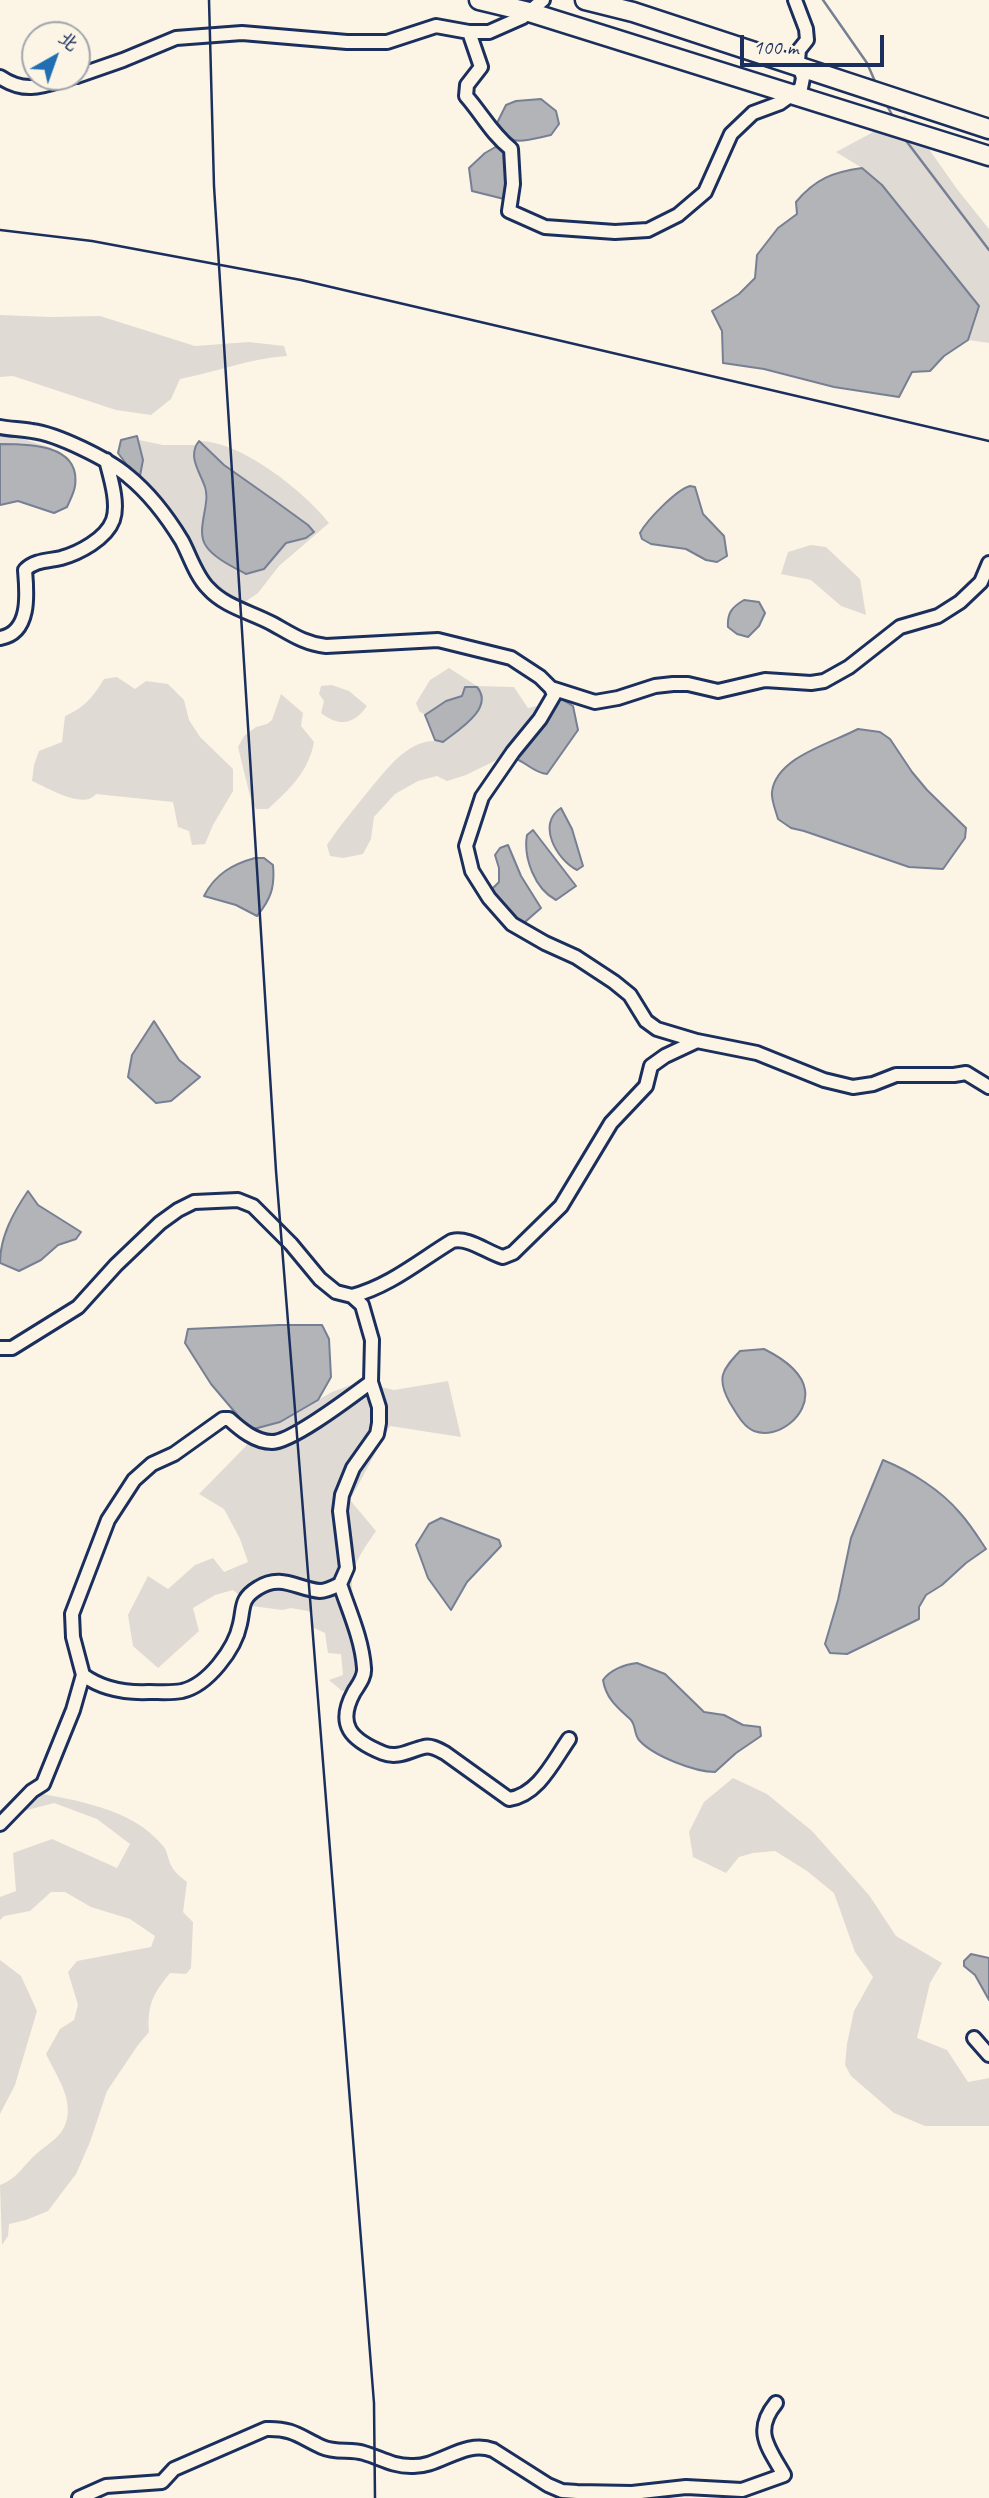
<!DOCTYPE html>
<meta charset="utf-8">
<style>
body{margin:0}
#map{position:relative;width:989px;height:2498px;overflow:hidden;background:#fcf5e5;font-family:Caveat,"LXGW WenKai TC",sans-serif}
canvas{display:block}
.north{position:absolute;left:21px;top:21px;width:70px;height:70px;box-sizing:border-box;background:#fcf5e5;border:2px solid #a2a6af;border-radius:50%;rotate:40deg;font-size:19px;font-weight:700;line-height:28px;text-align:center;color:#1b2f5e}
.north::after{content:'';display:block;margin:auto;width:24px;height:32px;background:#1f6fb2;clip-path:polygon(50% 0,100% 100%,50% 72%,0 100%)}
.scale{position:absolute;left:740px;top:35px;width:144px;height:32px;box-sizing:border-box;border:4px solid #1b2f5e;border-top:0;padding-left:9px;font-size:21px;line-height:24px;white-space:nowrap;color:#1b2f5e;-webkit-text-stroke:5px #fcf5e5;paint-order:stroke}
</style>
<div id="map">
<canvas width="989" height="2498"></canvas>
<div class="north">北</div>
<div class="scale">100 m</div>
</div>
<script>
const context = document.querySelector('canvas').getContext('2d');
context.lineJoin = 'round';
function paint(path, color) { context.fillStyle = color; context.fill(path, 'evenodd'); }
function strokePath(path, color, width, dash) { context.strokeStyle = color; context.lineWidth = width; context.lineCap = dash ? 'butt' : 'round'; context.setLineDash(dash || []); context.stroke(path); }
paint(new Path2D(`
 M905,115L957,189L989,229V343L968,340L979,306L912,222L862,168L836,152Z
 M0,315L51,317L100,316L195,346L249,342L284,346L287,356C251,358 216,372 180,379L171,399L151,415L116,410L13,376L0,377Z
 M0,432L52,448L0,444Z
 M139,440L163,445H196L195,462L206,488L203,538L206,546L224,561L264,569L286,543L306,538L313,532L308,525L275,501L224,465L199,441C241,441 304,491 329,523L279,566L258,593L242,604C206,591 203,564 184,536C170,517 154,499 139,481L143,460Z
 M811,545L826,547L860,579L866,615L841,606L811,580L781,574L788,552Z
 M449,668L477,686L514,687L528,708L550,703L513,752L466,775L447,781L437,776L418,781L395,794L374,817L371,839L363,854L343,858L330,856L327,845C340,825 355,808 370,789C388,768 411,735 443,742L482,692L476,687H465L462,696L446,701L425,715L419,711L416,703L430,680Z
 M117,677L135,689L146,681L168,684L184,700L189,720L200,737L233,769V791L213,825L205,844L192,845L189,831L178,827L173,802L96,794C84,810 48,788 32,781L34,765L39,751L62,742L65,716C84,708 93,697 104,679Z
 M332,685L349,691L367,706C354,725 339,727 321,713L324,701L319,694L321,686Z
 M281,694L303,713L301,726L314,742C309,771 289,790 268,809H256L250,796L238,747L244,736L256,727L267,724L272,720Z
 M448,1381L461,1437L390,1426L350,1500L376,1531C366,1546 353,1562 352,1580C350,1618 380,1651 367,1688L342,1691L329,1680L343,1675L341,1654L328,1653L325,1633L312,1627L313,1612L291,1608L282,1610L252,1606L233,1590L215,1595L193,1608L199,1631L158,1668L133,1646L128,1615L148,1576L168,1589L195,1565L213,1558L224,1572L248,1562L240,1539L224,1509L199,1494L246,1446L250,1430L280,1422L332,1392L359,1382L394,1390Z
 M733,1778L767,1794L812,1831L869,1895L896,1936L942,1963L930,1983L917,2038L947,2050L968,2082L989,2078V2126H925L894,2113L851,2076L845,2065L847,2044L854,2011L873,1977L855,1952L834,1893L807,1871L775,1851L753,1853L739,1857L726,1873L693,1857L689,1832L704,1802Z
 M29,1791C75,1801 132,1807 164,1847C168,1853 168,1861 172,1867C175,1873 182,1878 187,1882L183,1912L193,1922L191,1968L186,1974L170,1973C153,1994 147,2005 149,2032L138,2045L107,2091L90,2142L76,2174L48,2211L26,2220L9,2224L8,2236L2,2245L0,2185C16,2179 21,2169 33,2157C42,2148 55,2141 62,2131C78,2105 58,2079 46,2054L60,2029L74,2020L78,2005L68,1972L77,1961L151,1947L155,1936L130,1919L91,1907L65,1892H51L30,1911L4,1916L0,1920V1897L16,1891L13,1853L52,1839L117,1868L130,1844L97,1819L54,1803L20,1812L0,1829V1814Z
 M0,1960L21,1976L37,2011L15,2085L0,2114Z`), '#dfdbd4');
const water = new Path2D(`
 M541,99L556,111L559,124L551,135C528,140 510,148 495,127L506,105L516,101Z
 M499,145L507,151L508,183L504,199L472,191L469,168L485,153Z
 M862,168L882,185L979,306L968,340L944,356L930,371L912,372L899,397L834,387L764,369L723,363L722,331L712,311L739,294L755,278L757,255L778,228L797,214L796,202C815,179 833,172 862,168Z
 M137,436L143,460L139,481L118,453L121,440Z
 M199,441L224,465L275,501L308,525L314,532L306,538L286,543L264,569L246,574C233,567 214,558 206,546C195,530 211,504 205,487C200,472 187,456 199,441Z
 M0,444C29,444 81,444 75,486C74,493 70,500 67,507L54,513L18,501L0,505Z
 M690,486L695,487L703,514L724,536L727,556L717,562L706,560L686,549L651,544L642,539L640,533C647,520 676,490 690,486Z
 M744,600L759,602L765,613L759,626L748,637L737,634L728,627C727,613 732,607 744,600Z
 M465,687H477C495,708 458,730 443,742L435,740L425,715L446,701L462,696Z
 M558,697L573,706L578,730L547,774C534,773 526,762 514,758Z
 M858,729L880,732L890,739L912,772L927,790L966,828L965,838L943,869L909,867L804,831L791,828L778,819C776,811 771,800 772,792C776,757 832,743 858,729Z
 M561,808L572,829L583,866L577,870C557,860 536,824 561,808Z
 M533,830L576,886L556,900C535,889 523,858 527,835Z
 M508,845L521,876L541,908L525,922L517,921L490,891L499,882V868L495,855L500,848Z
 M255,858H264L273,865C275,887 271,899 257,916L236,905L204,896C215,874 233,864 255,858Z
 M154,1021L179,1060L200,1077L171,1101L156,1103L128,1077L132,1055Z
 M28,1191L38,1205L81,1232L76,1239L58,1245L41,1260L19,1271L0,1263C0,1237 13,1213 28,1191Z
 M279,1325H322L329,1339L331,1377L318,1400L280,1422L250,1430L211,1384L185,1343L188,1329Z
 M764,1349C780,1357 802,1370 805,1390C809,1415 778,1440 754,1431C743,1427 736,1412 730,1403C716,1378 722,1370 740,1351Z
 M883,1460C910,1471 941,1490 960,1513C970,1524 978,1537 986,1549L966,1563L942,1585L926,1595L919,1607V1619L847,1654L830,1653L825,1644L838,1600L851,1538Z
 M441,1518L499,1540L501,1546L467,1582L451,1610L428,1578L416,1545L429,1524Z
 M637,1663L665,1674L704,1712L724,1715L743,1725L760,1727L761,1736L736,1753L715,1772C695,1772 653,1756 639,1740C634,1734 636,1726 631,1720C618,1708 606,1699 603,1680C610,1670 625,1664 637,1663Z
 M971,1954L989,1958V2000L975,1975L964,1966V1961Z`);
paint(water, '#b2b4b8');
strokePath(water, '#767f94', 2);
strokePath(new Path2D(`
 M823,0L867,63L877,86
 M886,104L895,120
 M904,138L989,250`), '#767f94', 2.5);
const minor = new Path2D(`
 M469,32L481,67L467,85L466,96C482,114 491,133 511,149L513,184L509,211L545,227L615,232L648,230L678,215L705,192L731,134L753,113L780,103L801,88L803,78L798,61L799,50L807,40L806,29L795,0
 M77,76L123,60L176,38L242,33L347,42H387L436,26L469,32H489L523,17L543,0
 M0,77C26,95 45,85 72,77
 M0,427C11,429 21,429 32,431C57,434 108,459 128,476C149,493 168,518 182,541C190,556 196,576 208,588C225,607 251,612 273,624C291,634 305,644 326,646L438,640L511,658L540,677L551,688L554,695L540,719L513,752L482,797L466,846L472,871L489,898L512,924L545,943L576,957L614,982L630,995L646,1021L657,1029L697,1041
 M0,638C31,633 27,593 25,570C35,560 48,561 61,558C79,553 106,539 113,520C119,503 110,476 106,460
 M551,688L595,702L618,698L655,686L673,684H688L718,691L765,680L811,683L824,681L849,667L900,627L938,616L960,602L981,582L989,563
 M352,1296C390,1286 419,1261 452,1241C469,1237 486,1252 503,1257L513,1253L561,1206L611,1123L646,1086L651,1066L665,1056L697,1041L757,1053L824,1080L853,1087L873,1084L896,1075H954L966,1073L989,1087
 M0,1348H12L78,1307L116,1265L160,1223L178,1210L194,1202L238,1200L253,1206L291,1244L320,1279L336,1292L352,1296L362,1305L372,1340L371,1382L379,1407V1423L377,1434L353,1468L342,1495L340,1511L347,1568L340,1584C334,1587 327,1591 320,1591C297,1589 281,1573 258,1588C240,1599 244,1607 240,1624C235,1649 208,1685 182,1691C172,1693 160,1692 149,1692C126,1693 102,1689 83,1675L73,1637L72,1614L108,1520L134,1480L152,1464L174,1454L223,1419H229C240,1429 255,1442 272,1442C292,1442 352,1396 371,1382
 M340,1584C349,1611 362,1639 364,1668C365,1677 359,1684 354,1692C336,1725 351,1740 383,1753C398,1759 410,1750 424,1747C431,1745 439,1750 445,1753L509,1799C538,1795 553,1762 569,1739
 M0,1824L32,1791L43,1784L73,1710L83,1675
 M974,2038L989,2055
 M79,2498L106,2486L162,2482L174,2469L266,2429C293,2428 300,2437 322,2447C335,2453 351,2449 364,2453C381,2458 392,2466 411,2466C439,2468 464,2439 493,2450L548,2485L562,2491L577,2492L632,2493L686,2487L742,2490L784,2475C768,2447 753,2431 776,2403`);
const highway = new Path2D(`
 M479,0L529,12L989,156
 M585,0L633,12L989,129`);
strokePath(minor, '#1b2f5e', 18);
strokePath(highway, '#1b2f5e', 23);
strokePath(minor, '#fcf5e5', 12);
strokePath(highway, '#fcf5e5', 18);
strokePath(new Path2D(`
 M209,0L214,186L276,1171L374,2403L375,2498
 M0,230L92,241L301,280L989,441`), '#1b2f5e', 2.5);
</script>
